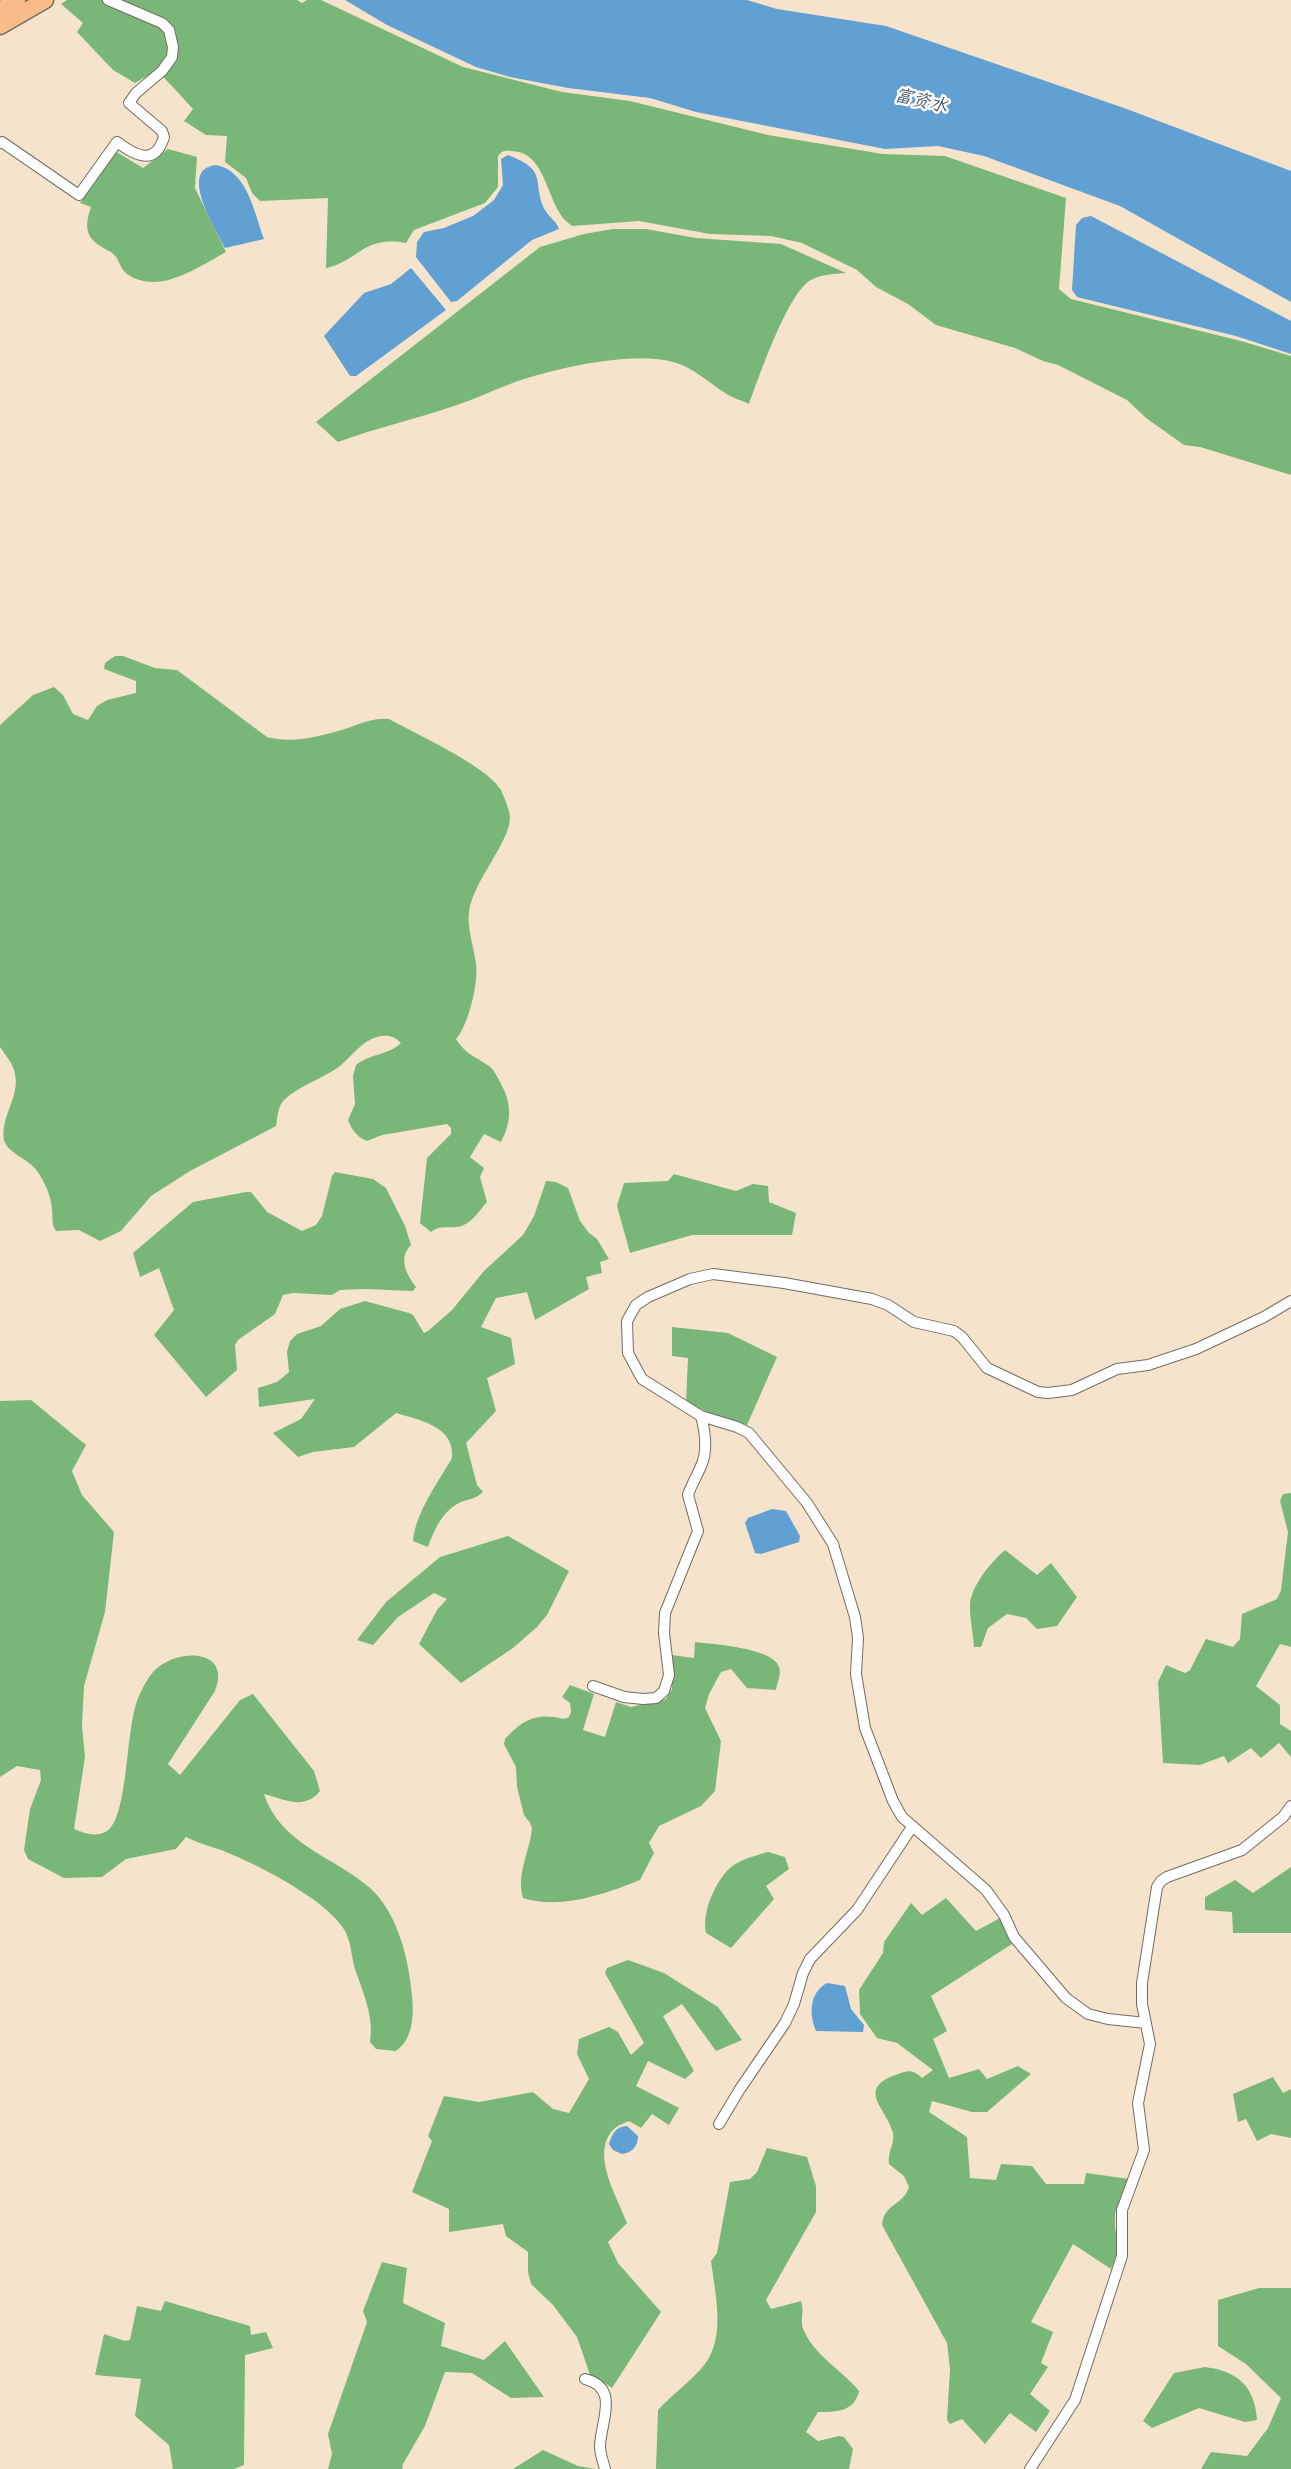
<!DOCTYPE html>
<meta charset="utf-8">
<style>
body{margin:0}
canvas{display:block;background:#f5e4cb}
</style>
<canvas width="1291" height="2469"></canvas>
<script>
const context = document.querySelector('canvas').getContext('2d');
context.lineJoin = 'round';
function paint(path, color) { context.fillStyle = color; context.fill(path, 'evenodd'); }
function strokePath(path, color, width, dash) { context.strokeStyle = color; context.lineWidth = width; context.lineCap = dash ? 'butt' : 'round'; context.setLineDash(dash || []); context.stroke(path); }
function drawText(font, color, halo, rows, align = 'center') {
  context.font = font + ' Delius,"LXGW WenKai TC",sans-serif'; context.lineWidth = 5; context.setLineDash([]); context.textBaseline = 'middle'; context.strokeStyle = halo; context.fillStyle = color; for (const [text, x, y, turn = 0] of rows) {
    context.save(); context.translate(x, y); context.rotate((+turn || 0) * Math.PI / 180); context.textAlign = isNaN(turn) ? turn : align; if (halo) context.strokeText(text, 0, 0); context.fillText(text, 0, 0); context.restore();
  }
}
paint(new Path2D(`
 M67,0H297L302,3L307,0H321L463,67L562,92L630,101L768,135L883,154L945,156L1066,198L1059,289L1071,299L1241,341L1291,356V475L1200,447L1184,445L1146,418L1127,400L1058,365L1043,361L1015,348L936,325L908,304L876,287L857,270L802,243L771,236L710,234L639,221L572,226C567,222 562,218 559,212C546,191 542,151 511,151C505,150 501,151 498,156V187L485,203L414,230L406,243C363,235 359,261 326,268L328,198L260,201L252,193L246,178L225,162L227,136L206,135L184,121L193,109L157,70L135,83L113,70L77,32L83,23L61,4Z
 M168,149L197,157L195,188L226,252C198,267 159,296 127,274C119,268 119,257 111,252C89,241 82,233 91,207L80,203L115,151L143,168Z
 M613,229H646L696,238L781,244L846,273C834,274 822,274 811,280C788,292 759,377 749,404C741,400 732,398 725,393C708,382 694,368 673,362C632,350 550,369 510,384C491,391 473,400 454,406C415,419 376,428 338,442L316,422L540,247L584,234Z
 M115,656H123L155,668L177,670L267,737C294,744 322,736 348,728C362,723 374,718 389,719C416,734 487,766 501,790C504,797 510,811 510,818C509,844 473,881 469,912C467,929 474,947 476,964C479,981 468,1027 456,1039C466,1055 475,1056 489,1066C494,1070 497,1076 500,1082C512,1103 512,1121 501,1142L484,1134L470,1157L484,1168L480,1177L487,1202C479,1211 471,1225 457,1227C447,1228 439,1225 431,1232L420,1223L427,1158L451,1134V1128L447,1124L382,1135L367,1141C358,1138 351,1129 348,1120L355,1104L353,1076L356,1065C369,1054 389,1055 401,1043C395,1036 386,1034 377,1037C362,1041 352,1056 340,1066C326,1077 291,1089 281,1104C278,1109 277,1120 276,1126L190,1171L151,1196L121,1231L100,1241L79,1230L56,1231C51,1224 53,1217 52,1209C51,1196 45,1182 37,1171C29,1159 7,1153 4,1140C0,1117 20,1097 15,1074C14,1064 5,1055 0,1047V725L33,695L54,687L63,695L73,714L88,720L97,706L107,700L136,693V681L104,669L105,663Z
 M335,1172L373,1179L386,1188L405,1226L411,1245C398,1258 406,1274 416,1287L413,1291L366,1289L340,1290L332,1295L293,1293L283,1295L275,1314L238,1340L235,1345L237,1370L206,1397L154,1335L174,1310L159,1268L140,1277L133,1253L193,1202L246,1192H251L267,1212L302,1231L316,1225L322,1216L332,1176Z
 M674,1174L736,1191L753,1184L768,1186L769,1202L796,1213L792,1235H692L630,1253L617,1206L624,1183L668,1181Z
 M546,1181L556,1182L568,1188L580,1221L589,1233L597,1239L609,1259L600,1262L602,1273L586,1277L589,1289L535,1320L527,1292L496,1298L481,1327L511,1338L515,1364L487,1378L496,1411L466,1443L477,1485L483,1492C473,1501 469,1498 459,1503C442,1512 434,1530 428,1547L413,1541C416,1511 438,1483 452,1458C455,1426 419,1420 396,1413L354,1447L313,1452L298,1457L273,1433L301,1419L315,1399L259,1407L258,1388L277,1382L289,1372L287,1352L290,1341L297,1334L321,1326L340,1309L365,1301L409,1313L413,1315L424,1333L428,1331L452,1310L484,1271L523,1235L534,1216Z
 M672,1327L728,1333L777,1357L747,1425L718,1417L686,1402L688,1358L672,1356Z
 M31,1400L86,1445L72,1471L82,1495L114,1532L105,1612L84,1686L82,1726L85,1757L74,1829C84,1833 96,1838 107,1831C129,1817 125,1725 139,1696C143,1687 148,1677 155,1670C177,1648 232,1648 215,1691L168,1764L180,1775L240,1700L253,1694L314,1771L320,1791C304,1811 284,1799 264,1794C280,1844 333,1856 370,1888C398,1913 409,1960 412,1996C414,2016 413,2039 396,2051L376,2049L370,2042C374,2017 364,1995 356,1972C351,1958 352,1944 345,1931C328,1900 255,1863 221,1850C209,1846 198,1843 186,1837L176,1849L126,1859L102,1877L64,1878L28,1859L24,1850L30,1809L41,1780L40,1770L17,1766L0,1777V1401Z
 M1291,1493V1647L1280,1644L1256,1686L1280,1705V1724L1291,1731V1757L1279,1743L1261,1758L1251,1748L1228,1763L1224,1756L1200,1765L1163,1763L1158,1682L1166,1665L1185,1673L1190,1670L1206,1639L1233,1647L1240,1639L1242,1614L1277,1599L1281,1590L1288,1532L1280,1501L1283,1494Z
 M508,1536L569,1571L547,1615L537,1627L513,1648L461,1683L419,1644L437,1610L447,1599L434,1593L398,1617L373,1645L357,1640L386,1602L440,1557Z
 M1005,1550L1037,1575L1051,1563L1077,1597L1057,1626L1037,1629L1026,1618L1007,1614L988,1628L981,1647H974C973,1633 970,1620 970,1607C969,1588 992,1561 1005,1550Z
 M695,1642C712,1644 774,1648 779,1667C782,1673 777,1683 776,1690L747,1688L731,1669L721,1672L709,1694L705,1708L721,1741L715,1791L701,1806L659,1826L649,1843L654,1853L640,1880C605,1894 561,1910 523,1898C516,1873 530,1852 532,1828L530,1823L524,1815L517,1787L516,1767L504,1744L505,1739C519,1724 531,1714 554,1717C560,1718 563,1720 569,1717L571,1712L570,1703L562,1697L570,1685L594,1694L583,1730L605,1737L616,1702L631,1707L666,1699L672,1689V1655L694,1658Z
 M768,1852L785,1857L789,1869L766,1886L774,1899L731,1948L706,1933C702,1914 713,1887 726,1872C736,1860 754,1856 768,1852Z
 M1291,1867V1933H1233L1232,1912L1205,1910V1897L1235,1880L1253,1893Z
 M946,1898L976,1931L1000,1918L1012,1944L931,1996L947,2031L933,2039L949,2078L979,2069L987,2079L1018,2066L1031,2074L987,2112H972L932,2101L929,2112L967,2137L970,2178L996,2180L1001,2164L1032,2166L1046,2184H1084L1086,2173L1129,2179L1115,2213V2228L1119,2248L1111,2269L1073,2244L1031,2322L1053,2332L1041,2363L1048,2367L1030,2394L1050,2411L1036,2432L1010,2413L985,2444L962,2419L950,2424L947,2420L950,2369L947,2343L882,2225C884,2203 903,2206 909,2187L904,2176L889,2164C887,2153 895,2144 893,2133C887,2108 854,2089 898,2074C909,2070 913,2070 922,2078L933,2070L897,2043L877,2038L860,2014L859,1990L883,1953L884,1942L911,1903L922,1915Z
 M628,1960L664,1973L718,2007L742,2040L716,2051L682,2004L663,2016L694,2071L685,2079L648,2061L636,2086L679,2108L669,2125L652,2114L641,2128L629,2121C625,2123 618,2125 615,2128C589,2152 617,2196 627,2223L608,2242L618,2263L661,2312L612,2388L597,2378H591L577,2337L553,2305L531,2284L528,2272V2252L506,2236L503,2224L449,2232V2209L412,2192L432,2141L428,2136L444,2096L479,2102L533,2092L553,2109L569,2113L589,2079L577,2054L579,2039L609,2027L618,2032L631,2055L644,2043L605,1973L607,1968Z
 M1273,2077L1283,2093L1291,2089V2138L1271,2134L1257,2141L1246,2119L1238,2122L1233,2094Z
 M767,2148L807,2157L816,2186V2212L766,2300L771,2309L801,2301C805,2312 799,2321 804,2331C815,2356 843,2371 859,2391C854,2412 837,2412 818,2412L806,2432L818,2441L839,2436L844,2437L853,2449L849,2469H656L658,2410C672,2394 692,2381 705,2364C726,2336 715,2293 711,2261L717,2253L730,2182L750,2179L757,2172Z
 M382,2262L407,2268L403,2303L445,2323L441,2346L484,2360L505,2341L544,2397L511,2398L472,2373L445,2372L425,2426L403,2464L402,2469H328L332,2454L328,2434L367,2322L363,2311Z
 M1259,2288H1291V2469H1201L1211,2452L1247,2456L1268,2428L1281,2398L1246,2364L1218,2346V2300Z
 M165,2301L250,2326L251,2335L266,2332L273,2348L245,2355L244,2465L234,2469H173L169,2445L135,2416L141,2379L95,2375L104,2334L125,2341L130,2340L137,2306L161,2311Z
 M1205,2367C1238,2371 1255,2387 1257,2420L1245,2422L1199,2408L1152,2428L1143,2421L1174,2373Z
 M543,2450L578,2466L596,2469H513Z`), '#79b778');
paint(new Path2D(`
 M345,0H747L777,9L886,26L1124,108L1291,171V302L1120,206L984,156L938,146L885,149L696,112L650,98L568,88L510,77L476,67L387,25Z
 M508,155C550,171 531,182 545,210C549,217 557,222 559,229L532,240L457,301L451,302L416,257L417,242L424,232L444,228L473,216L494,200L503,185L501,159Z
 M216,165C248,171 254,213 264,239L225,248C216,229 177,169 216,165Z
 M1091,216L1291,321V354L1236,336L1077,297L1072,290L1076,225L1082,218Z
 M411,268L446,310L356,376H350L324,336L364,293L391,284Z
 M772,1509L786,1511L800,1536L799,1542L761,1554L755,1553L745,1523L748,1518Z
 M827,1983L845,1986L851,2009L864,2025L863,2032L816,2031C809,2014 809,1993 827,1983Z
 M627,2126L638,2136C638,2146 632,2153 622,2154L613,2150L609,2144C612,2133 616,2127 627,2126Z`), '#60a0d3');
const minor = new Path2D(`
 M0,143L2,142L79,195L117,142C134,155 155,167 164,137L162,131L129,103L136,93L162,71L172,57L173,47L169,30L162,23L108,0
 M593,1686L624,1697L643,1699L656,1698L664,1691L669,1675L664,1633L665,1613L698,1531L688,1495C691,1485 697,1476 701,1466C708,1451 705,1431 701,1416
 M1146,2023L1108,2019L1088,2014L1066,1998L1014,1937L1004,1915L986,1890L902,1817L893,1801L865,1728L856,1674L858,1638L855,1617L833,1544L807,1503L749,1433L737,1427L701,1416L642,1379L628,1353L627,1321L636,1305L648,1297L690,1279L713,1274L784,1283L872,1299L888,1305L914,1322L954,1331L962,1337L987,1368L1038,1392L1048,1393L1072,1390L1117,1369L1148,1365L1196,1349L1264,1317L1291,1301
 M719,2124L740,2089L785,2023L794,2004L803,1973L810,1959L857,1910L912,1827
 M585,2379C620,2388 601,2420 600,2446C600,2454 603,2461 605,2469
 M1030,2469L1075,2400L1122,2256V2210L1144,2150L1138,2103L1150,2044L1142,2004V1983L1157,1887L1161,1881L1167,1877L1242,1850L1283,1817L1291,1806`);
const primary = new Path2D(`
 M0,10L17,0
 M0,26L45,0`);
strokePath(minor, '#726c63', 12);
strokePath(primary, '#726c63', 19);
strokePath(minor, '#fff', 10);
strokePath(primary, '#f9bc89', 16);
drawText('italic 18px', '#405a6e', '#fdfcf7', [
 ["富资水",921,101,13]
]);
</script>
